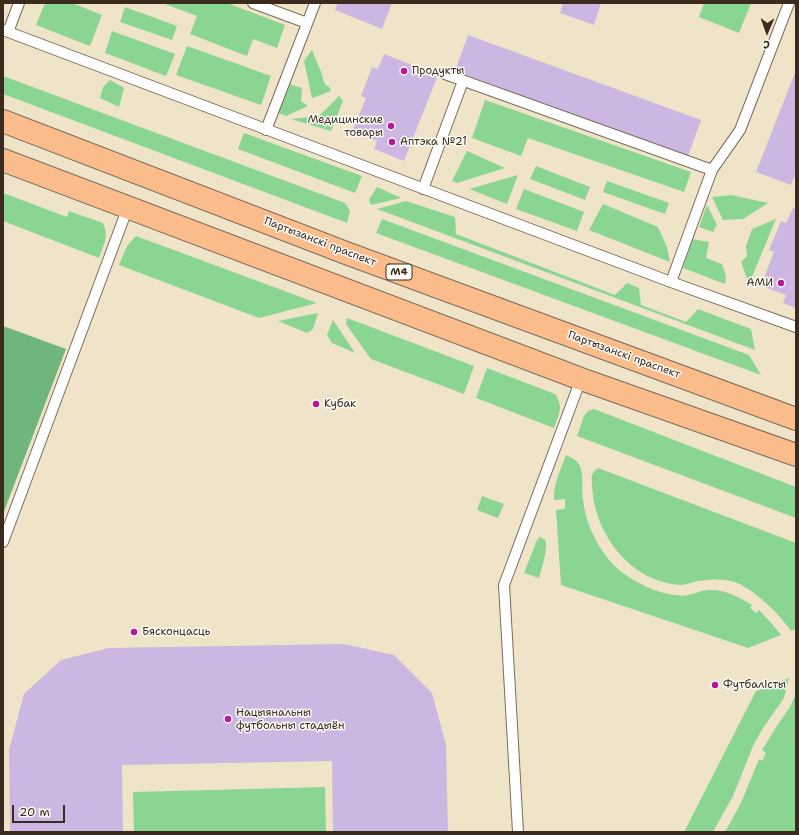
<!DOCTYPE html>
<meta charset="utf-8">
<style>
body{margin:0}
#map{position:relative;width:799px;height:835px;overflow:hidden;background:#f0e4c8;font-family:"Shantell Sans",sans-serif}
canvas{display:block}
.frame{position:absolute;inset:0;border:4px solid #3b2a1e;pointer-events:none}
.north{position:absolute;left:747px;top:12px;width:40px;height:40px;-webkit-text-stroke:3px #fdfcf7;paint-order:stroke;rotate:182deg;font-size:11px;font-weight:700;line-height:16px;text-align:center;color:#3b2a1e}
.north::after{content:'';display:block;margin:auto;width:14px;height:18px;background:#3b2a1e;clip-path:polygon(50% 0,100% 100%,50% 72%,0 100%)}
.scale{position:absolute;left:12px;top:805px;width:53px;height:18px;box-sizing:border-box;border:2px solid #3b2a1e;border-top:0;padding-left:5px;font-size:12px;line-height:14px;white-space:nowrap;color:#3b2a1e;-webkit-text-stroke:3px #fdfcf7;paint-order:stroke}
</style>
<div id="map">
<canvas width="799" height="835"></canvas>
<div class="frame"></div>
<div class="north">С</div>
<div class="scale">20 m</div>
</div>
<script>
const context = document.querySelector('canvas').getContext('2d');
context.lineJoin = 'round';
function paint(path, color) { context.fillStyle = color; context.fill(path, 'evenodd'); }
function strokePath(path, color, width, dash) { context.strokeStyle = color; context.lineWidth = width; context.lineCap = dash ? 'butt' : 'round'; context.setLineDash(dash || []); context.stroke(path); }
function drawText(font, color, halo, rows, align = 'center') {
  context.font = font + ' "Shantell Sans",sans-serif'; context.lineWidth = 3; context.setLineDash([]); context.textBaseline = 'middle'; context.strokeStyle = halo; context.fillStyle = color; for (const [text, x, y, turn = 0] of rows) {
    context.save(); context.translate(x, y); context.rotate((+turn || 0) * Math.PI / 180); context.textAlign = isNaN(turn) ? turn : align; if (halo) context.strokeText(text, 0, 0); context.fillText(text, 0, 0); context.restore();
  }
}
paint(new Path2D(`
 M45,3H72L102,15L90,46L36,25Z
 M162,3H227L285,25L277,48L253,39L247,56L190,34L197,16Z
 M704,3H751L739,33L699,17Z
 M125,7L177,26L172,40L120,22Z
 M112,31L175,54L166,76L105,53Z
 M187,46L271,76L261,105L176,75Z
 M312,50L322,74L324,83L330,88L331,91L312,98L304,61Z
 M3,76L345,203L350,211L347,223L3,94Z
 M110,80L124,88L119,107L100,98L103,87Z
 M289,84L302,88L301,101L308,106L286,116L276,112Z
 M339,96L343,101L331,131L291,119L319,116Z
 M485,100L691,172L684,192L528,138L521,156L472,138Z
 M244,133L362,176L355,193L238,149Z
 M467,151L505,168L457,183L452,181Z
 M536,166L590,187L585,200L530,179Z
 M518,175L507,204L469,189Z
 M607,181L669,203L665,214L603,192Z
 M377,187L401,198L371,205L369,200Z
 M524,189L584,212L577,231L516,209Z
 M3,193L67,217L69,211L103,223C109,237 104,244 99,258L3,221Z
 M731,195L768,203L743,219L723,220L712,197Z
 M406,201L455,217L456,234L615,295L627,283L639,288L641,305L686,322L698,309L751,329L755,350L377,209Z
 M603,204L658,227L667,247L670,262L589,230Z
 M707,205L717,225L713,232L699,227Z
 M382,219L749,355L761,375L376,233Z
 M776,219L749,284L741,262L747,256L746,246L752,229Z
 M136,236L317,303L259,318L119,265L127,246Z
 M692,239L709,242L706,258L722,264L726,276L725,284L683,268Z
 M318,313L313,329L307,333L278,321Z
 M347,318L474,366L464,394L371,359L346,324Z
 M333,320L355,353L332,343L327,335Z
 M487,368L555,394C564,407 559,414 554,428L476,398Z
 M594,409L796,487V518L577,436L584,416L588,411Z
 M566,455C572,458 577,460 580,466C584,475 581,490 583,500C586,525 599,552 618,569C632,581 658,594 676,595C680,596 685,596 688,595C695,594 702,590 709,590C724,589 739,597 752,605L750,608L756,613L759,610L772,624L781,635L748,648L561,585L556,510L565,509V499L554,500C553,484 561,469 566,455Z
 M598,468L796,543V629L791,631C778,613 760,595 740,584C726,578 712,579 698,581C692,582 686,585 680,585C635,582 602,543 594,502C593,497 591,479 592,475C593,472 595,470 598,468Z
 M482,496L504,504L498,518L477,510Z
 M540,537C542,538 544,539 545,540C549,546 541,571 539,578L524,573L537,540Z
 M789,678L784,698L763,728L753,746L733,796L713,832H684L756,691Z
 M796,693V832H725L741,803L759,759L762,761L766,753L762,750L773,732L791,705Z
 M325,787L326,832H134L133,792Z`), '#8bd592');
paint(new Path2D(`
 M3,326L66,349L3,514Z`), '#70b67c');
paint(new Path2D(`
 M338,3H392L382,29L335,10Z
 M563,3H601L594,25L560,13Z
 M468,35L701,120L688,156L455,71Z
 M384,54L438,75L404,161L374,149L377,141L352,132L366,98L361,96L372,67L378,69Z
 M796,70V172L791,185L756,172Z
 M793,208L796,209V308L783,303L786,295L761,286L774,252L769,250L781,221L786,223Z
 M344,644L394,655L432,693L446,745L448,832H333L332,761L122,765L123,832H10L9,750L24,694L61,660L109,648Z`), '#cbb7e1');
const lane = new Path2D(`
 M253,3L307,23
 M3,30L671,282L796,327
 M8,32L19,3
 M445,74L712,170
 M266,130L315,3
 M423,189L463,81
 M671,282L712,170L740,130L789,3
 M3,542L128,207
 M518,832L504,585L581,379`);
const primary = new Path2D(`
 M3,121L346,253L796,419
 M3,160L581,379L796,455`);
strokePath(lane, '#7a6b5a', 12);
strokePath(primary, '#7a6b5a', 24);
strokePath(lane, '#fff', 10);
strokePath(primary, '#f9bc8a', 22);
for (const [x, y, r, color] of [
 [404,71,4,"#b5179e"],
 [391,126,4,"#b5179e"],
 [392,142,4,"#b5179e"],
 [781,283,4,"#b5179e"],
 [316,404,4,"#b5179e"],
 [134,632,4,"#b5179e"],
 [715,685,4,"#b5179e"],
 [228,719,4,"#b5179e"]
]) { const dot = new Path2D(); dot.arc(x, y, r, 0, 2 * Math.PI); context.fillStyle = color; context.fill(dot); strokePath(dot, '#fdfcf7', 1.5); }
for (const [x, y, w] of [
 [399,272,26]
]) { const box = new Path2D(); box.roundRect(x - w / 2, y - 8, w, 16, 3); context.fillStyle = '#fdfcf7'; context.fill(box); strokePath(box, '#3b2a1e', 1); }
drawText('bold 10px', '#3b2a1e', null, [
 ["М4",399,272]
]);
drawText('11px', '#3b2a1e', '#fdfcf7', [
 ["Продукты",412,71],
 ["Медицинские",383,120,"right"],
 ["товары",383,133,"right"],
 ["Аптэка №21",400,142],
 ["АМИ",773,283,"right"],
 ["Кубак",324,404],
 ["Бясконцасць",142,632],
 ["Футбалісты",723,685],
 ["Нацыянальны",236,713],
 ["футбольны стадыён",236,726]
], 'left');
drawText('11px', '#3b2a1e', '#fdfcf7', [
 ["Партызанскі праспект",320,242,21],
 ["Партызанскі праспект",624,355,20]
]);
</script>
